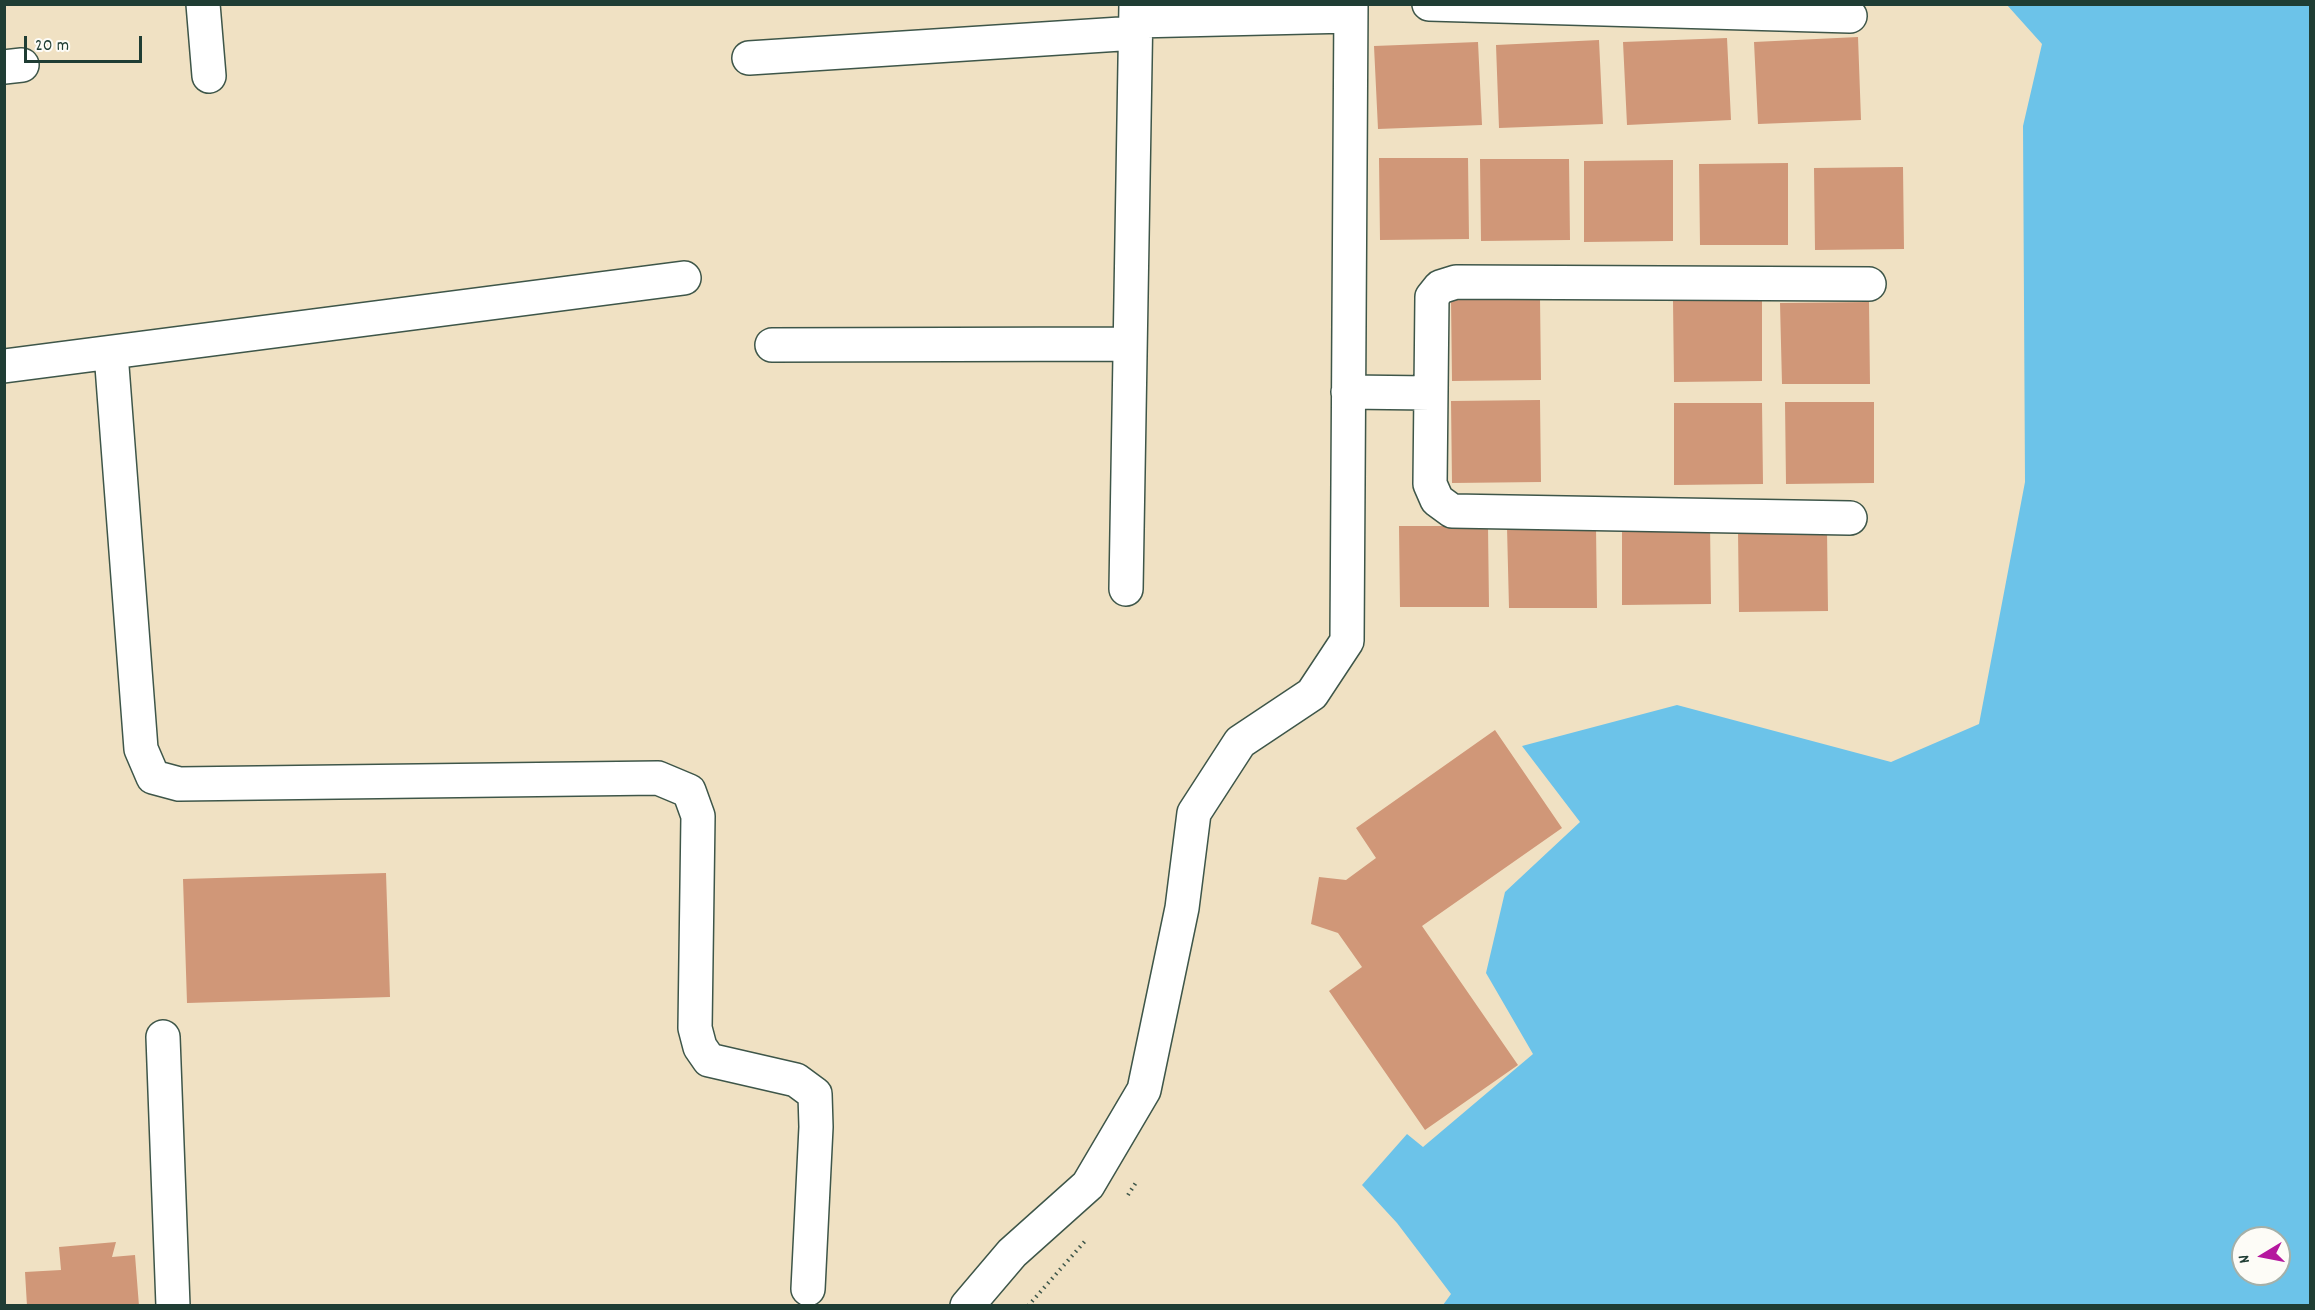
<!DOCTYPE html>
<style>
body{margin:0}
#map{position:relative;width:2315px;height:1310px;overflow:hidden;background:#f0e1c3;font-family:Dekko,sans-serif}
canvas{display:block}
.frame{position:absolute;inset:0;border:6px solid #1f3d34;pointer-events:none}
.north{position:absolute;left:2231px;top:1226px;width:60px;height:60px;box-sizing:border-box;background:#fdfcf7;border:2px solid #a4b0a9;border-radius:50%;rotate:260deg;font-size:16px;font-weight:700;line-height:24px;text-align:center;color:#1f3d34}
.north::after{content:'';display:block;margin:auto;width:21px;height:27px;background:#b5179e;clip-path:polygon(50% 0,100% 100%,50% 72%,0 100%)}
.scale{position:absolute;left:24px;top:36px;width:118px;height:27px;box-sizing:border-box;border:3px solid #1f3d34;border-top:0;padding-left:8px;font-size:18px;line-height:21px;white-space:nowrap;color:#1f3d34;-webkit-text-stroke:4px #fdfcf7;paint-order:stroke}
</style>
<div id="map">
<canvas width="2315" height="1310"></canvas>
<div class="frame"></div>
<div class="north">N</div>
<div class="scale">20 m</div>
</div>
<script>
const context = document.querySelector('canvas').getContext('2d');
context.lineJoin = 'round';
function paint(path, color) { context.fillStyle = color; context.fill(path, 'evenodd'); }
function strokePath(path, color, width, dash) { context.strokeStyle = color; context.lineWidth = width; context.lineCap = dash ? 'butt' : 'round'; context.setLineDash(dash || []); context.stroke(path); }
paint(new Path2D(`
 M2007,5H2310V1305H1443L1451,1294L1397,1223L1362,1185L1407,1134L1423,1147L1533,1054L1486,973L1505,892L1580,822L1522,746L1677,705L1891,762L1979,724L2025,482L2023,126L2042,44ZM2243,1238H2279V1274H2243Z`), '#6cc3e9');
paint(new Path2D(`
 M1858,37L1861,120L1758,124L1754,42Z
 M1727,38L1731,120L1627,125L1623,42Z
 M1599,40L1603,124L1499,128L1496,45Z
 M1478,42L1482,125L1378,129L1374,46Z
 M1379,158H1468L1469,239L1380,240Z
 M1480,159H1569L1570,240L1481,241Z
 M1673,160V241L1584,242V161Z
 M1788,163V245H1700L1699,164Z
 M1903,167L1904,249L1815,250L1814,168Z
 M1540,298L1541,380L1452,381L1451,299Z
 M1762,299V381L1674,382L1673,301Z
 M1869,302L1870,384H1782L1780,303Z
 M1540,400L1541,482L1452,483L1451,401Z
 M1785,402H1874V483L1786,484Z
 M1674,403H1762L1763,484L1674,485Z
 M1622,523H1710L1711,604L1622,605Z
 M1399,526H1488L1489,607H1400Z
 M1596,526L1597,608H1509L1507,527Z
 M1827,530L1828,611L1739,612L1738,531Z
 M1495,730L1562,828L1422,926L1518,1065L1425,1130L1329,991L1362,967L1338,933L1311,924L1319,877L1346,880L1376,858L1356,828Z
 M386,873L390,997L187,1003L183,879Z
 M116,1242L112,1257L135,1255L139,1306H27L25,1272L61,1270L59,1247Z`), '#d09778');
const street = new Path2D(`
 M203,4L209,76
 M1429,4L1850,16
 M1136,21L1350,16
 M749,58L1136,33
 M4,67L22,65
 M772,345L1130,344
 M111,353L141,749L153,777L179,784L658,778L689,791L698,816L695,1028L700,1047L709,1060L796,1080L815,1094L816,1127L808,1289
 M4,366L684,278
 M1348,392L1430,393
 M1850,518L1452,511L1437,500L1430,484L1432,297L1440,287L1456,282L1869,284
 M1126,589L1136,4
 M163,1037L173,1306
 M967,1306L1012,1253L1088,1185L1144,1090L1182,908L1194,813L1240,742L1312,694L1347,641L1351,4`);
strokePath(street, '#3e5649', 36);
strokePath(new Path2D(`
 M1128,1195L1137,1181
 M1028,1306L1086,1240`), '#3e5649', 4, [1.5, 4.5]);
strokePath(street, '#fff', 33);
</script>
